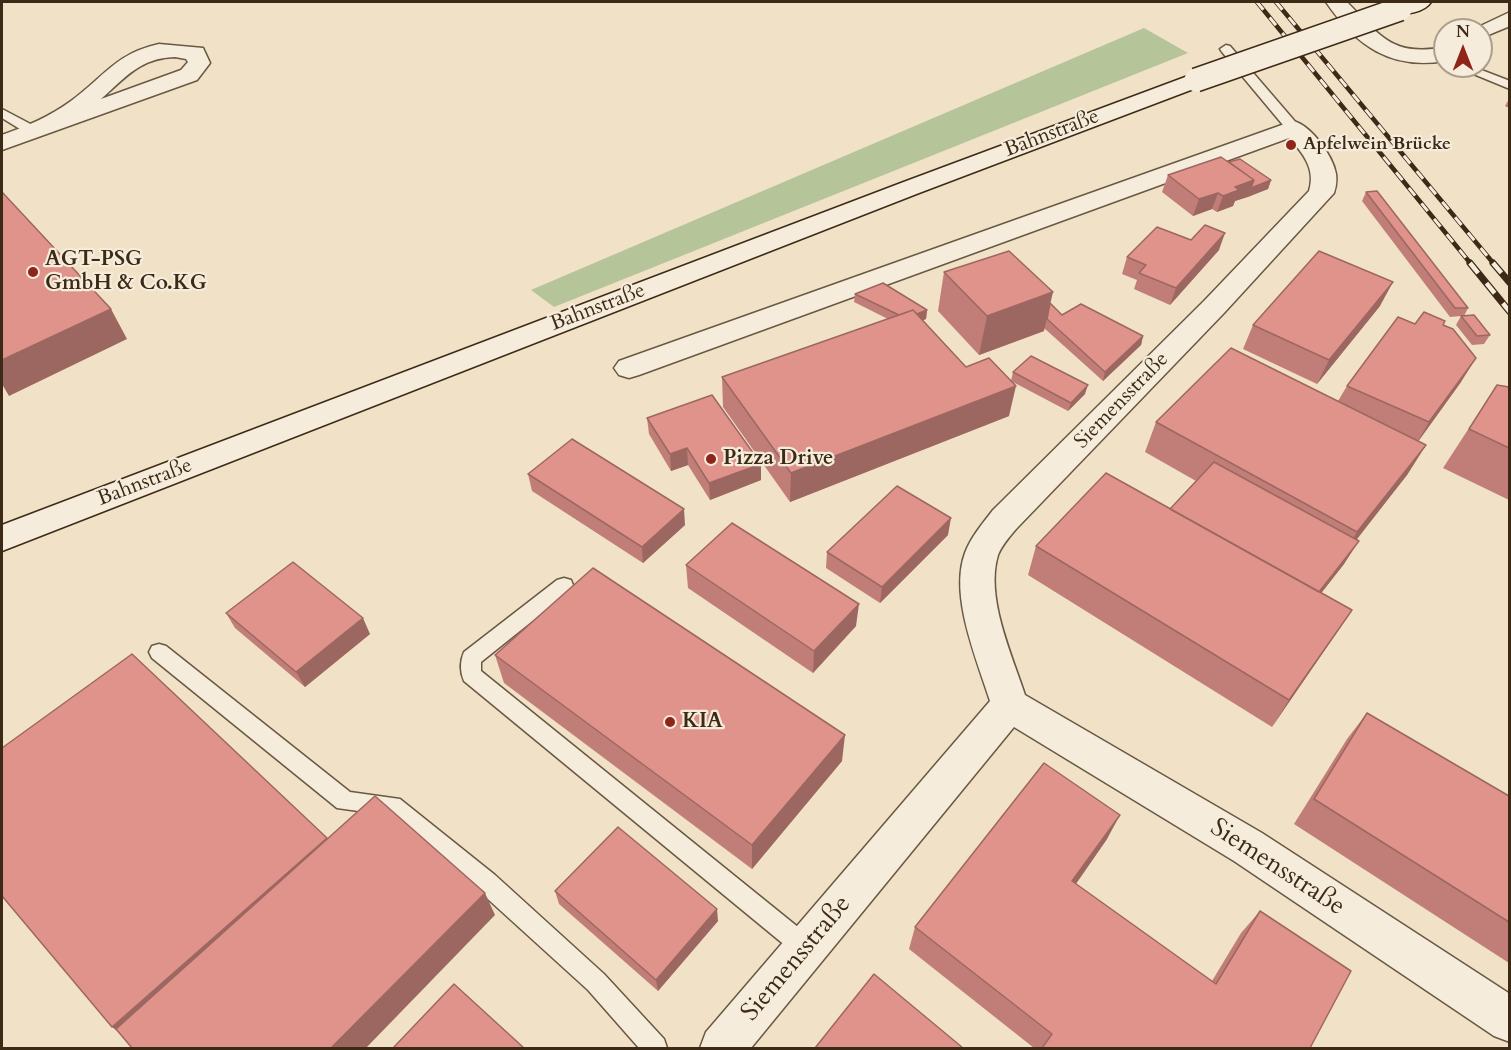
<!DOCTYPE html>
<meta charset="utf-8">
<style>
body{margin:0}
#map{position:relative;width:1511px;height:1050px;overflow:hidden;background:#f0e1c7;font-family:Cardo,serif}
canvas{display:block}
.frame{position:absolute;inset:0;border:3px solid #3c2a16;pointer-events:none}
.north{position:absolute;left:1433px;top:18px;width:60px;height:60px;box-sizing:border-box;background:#f5ecdb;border:2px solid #ab9e8c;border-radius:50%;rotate:0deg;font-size:16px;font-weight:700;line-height:24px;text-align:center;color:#3c2a16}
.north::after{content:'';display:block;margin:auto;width:21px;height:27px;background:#8f2418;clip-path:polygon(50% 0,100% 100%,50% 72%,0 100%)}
</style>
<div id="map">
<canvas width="1511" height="1050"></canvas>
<div class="frame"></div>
<div class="north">N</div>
</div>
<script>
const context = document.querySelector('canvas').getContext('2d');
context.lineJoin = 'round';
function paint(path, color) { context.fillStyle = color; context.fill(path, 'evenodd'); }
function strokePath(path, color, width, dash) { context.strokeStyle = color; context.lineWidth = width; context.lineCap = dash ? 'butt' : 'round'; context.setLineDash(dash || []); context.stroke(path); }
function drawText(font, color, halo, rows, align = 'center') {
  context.font = font + ' Cardo,serif'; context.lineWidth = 4.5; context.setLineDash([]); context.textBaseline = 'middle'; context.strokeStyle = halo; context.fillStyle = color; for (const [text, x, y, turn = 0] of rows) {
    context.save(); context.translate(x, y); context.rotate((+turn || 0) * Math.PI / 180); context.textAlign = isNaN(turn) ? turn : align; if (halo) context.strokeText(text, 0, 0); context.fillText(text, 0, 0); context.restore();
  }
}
paint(new Path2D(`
 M1144,28L1188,53L554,307L531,290Z`), '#b5c499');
const service = new Path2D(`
 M1226,45L1230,46L1298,125L1299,128L1298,131H1288L1222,52L1220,49Z
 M1454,66H1471L1510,81V89Z
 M2,109L38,128L39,131L38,134H28L2,118Z
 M564,578L571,580L573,585L571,590L481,662V671L814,940L818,948L814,956L806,960L798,956L464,681C460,672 460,661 464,652L557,580Z
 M159,644L166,646L350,792L400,799L495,875L604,974L664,1039L667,1048H639L588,990L479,891L387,815L337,808L152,658L149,652L152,646Z`);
const minor = new Path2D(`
 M1326,2H1347C1381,37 1393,57 1445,47V61C1391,70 1356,46 1326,2Z
 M1510,12V26L1481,38V30H1472Z
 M159,44L203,48L210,63L197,80L2,150V135C27,126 49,117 71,101C105,76 115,54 159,44ZM175,57L186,59L188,62L181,70L101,99C126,77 140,58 175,57Z
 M1293,121C1311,125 1333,156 1336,174C1337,181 1336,187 1334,193L1224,313L1017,528C1010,536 1002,545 998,555C985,597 1012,655 1025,695L1262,833L1510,994V1042L1494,1036L1234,861L1014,727L751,1048H700L706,1032L990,701C977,660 949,595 965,553C971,537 983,523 993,510L1204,301L1309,191C1316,169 1303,153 1289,138L639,375L629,378L619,375L614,368L619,361Z`);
const secondary = new Path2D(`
 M1402,2H1431C1425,12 1404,16 1393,13L1390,9L1393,5Z
 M1196,73L1204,75L1207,80L1204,85L919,193L2,551V525L901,183Z`);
strokePath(service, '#695842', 3);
strokePath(minor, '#695842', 3);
strokePath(secondary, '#3c2a16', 3);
paint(service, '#f5ecdb');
paint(minor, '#f5ecdb');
paint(secondary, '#f5ecdb');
const railFar1 = new Path2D(`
 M1257,2L1471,264
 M1276,2L1494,264`);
const rail = new Path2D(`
 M1470,263L1510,312
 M1493,263L1510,283`);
strokePath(railFar1, '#3c2a16', 4.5);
strokePath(rail, '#3c2a16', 7);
strokePath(railFar1, '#f5ecdb', 3, [10]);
strokePath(rail, '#f5ecdb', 4.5, [13]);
const secondaryBridge = new Path2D(`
 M1196,80L1400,9`);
strokePath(secondaryBridge, '#3c2a16', 26, []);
strokePath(secondaryBridge, '#f5ecdb', 23);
paint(new Path2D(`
 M1509,99V108L1505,106Z
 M1229,162L1271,180L1268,189L1235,201L1233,206L1217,212L1212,209L1193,216L1162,192L1168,175Z
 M1366,192L1468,308L1464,316L1490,335L1484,344L1472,345L1456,325L1461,316L1450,317L1362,201Z
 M1191,240L1219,250L1170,305L1134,289L1137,280L1122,274L1127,257Z
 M944,272L1050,303L1062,315L1143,336L1141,345L1103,381L1044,328V331L979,355L938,311Z
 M855,294L927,310L926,319L923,320L1009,416L790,502L723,407L722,377L888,319L854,302Z
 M1380,306L1317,384L1243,349L1253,325Z
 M1415,324L1443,325L1461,382L1418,441L1426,445L1407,475L1356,539L1344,564L1321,593L1352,610L1272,727L1028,575L1036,546L1170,509L1196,481L1145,452L1156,422L1338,401L1347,386Z
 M1013,372L1085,394L1068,411L1011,381Z
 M1497,385L1509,387V500L1443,468Z
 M647,418L761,480L710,500L688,465L671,471L649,434Z
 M528,474L685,525L643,563L532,491Z
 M948,535L880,603L826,568L827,552Z
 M686,565L856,626L813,673L688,588Z
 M226,613L370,634L305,687L235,628Z
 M495,655L842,761L752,869L504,683Z
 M1367,713L1509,796V963L1294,824L1347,739Z
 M1107,839L1076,884L1212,981L1241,933L1260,911L1310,1048H1034L909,949L915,927Z
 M555,891L718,921L658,991L559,904Z`), '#c17e78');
paint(new Path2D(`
 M1254,180L1248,197L1235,201L1233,206L1217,212L1223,196L1235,187Z
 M1271,180L1268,189L1248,197L1251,188Z
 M1218,193L1212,209L1193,216L1199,199Z
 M1225,233L1219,250L1170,305L1176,288Z
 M1393,282L1380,306L1317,384L1329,360Z
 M1053,292L1044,331L979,355L987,316Z
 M111,309L127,339L9,396L2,384V360Z
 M927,310L926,319L904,327L905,318Z
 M1143,336L1141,345L1103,381L1105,372Z
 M1476,358L1461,382L1415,446L1429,422Z
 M1088,385L1085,394L1068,411L1071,403Z
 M1016,386L1009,416L790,502L791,473Z
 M1426,445L1407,475L1340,561L1357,532Z
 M687,448L688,465L671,471L670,454Z
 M761,464V480L710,500L709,483Z
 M684,509L685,525L643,563L642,547Z
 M951,518L948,535L880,603L882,587Z
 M1359,541L1344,564L1301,619L1315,597Z
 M859,604L856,626L813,673L814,651Z
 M1352,610L1333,638L1272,727L1289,700Z
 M363,618L370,634L305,687L296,672Z
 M845,735L842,761L752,869V845Z
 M1120,815L1107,839L1061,905L1072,881Z
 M327,838L342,862L138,1047L112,1027Z
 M485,893L495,915L366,1048H331Z
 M717,909L718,921L658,991L656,980Z`), '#9d6761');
const building = new Path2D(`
 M1221,157L1254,180L1235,187L1239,190L1223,196L1218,193L1199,199L1168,175Z
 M1240,159L1271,180L1251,188L1254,180L1229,162Z
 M1377,191L1468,308H1455L1366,192Z
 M2,192L111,309L2,360Z
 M1205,225L1225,233L1176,288L1139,273L1146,265L1127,257L1157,227L1191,240Z
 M1009,251L1053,292L987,316L944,272Z
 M1319,251L1393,282L1329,360L1253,325Z
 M883,283L927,310L917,314L913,310L899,315L855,294Z
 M1050,303L1062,315L1081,304L1143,336L1105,372L1047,319Z
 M913,310L966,367L989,358L1016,386L791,473L722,377Z
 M1424,312L1445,321L1443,325L1453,329L1476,358L1429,422L1347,386L1398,317L1415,324Z
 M1474,315L1490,335L1477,336L1461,316Z
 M1231,348L1426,445L1357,532L1156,422Z
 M1031,356L1088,385L1071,403L1013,372Z
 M1497,385L1509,387V448L1469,429Z
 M712,395L761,464L709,483L687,448L670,454L647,418Z
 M572,439L684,509L642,547L528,474Z
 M1214,462L1359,541L1319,592L1170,509Z
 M1106,473L1352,610L1289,700L1036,546Z
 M897,486L951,518L882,587L827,552Z
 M732,523L859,604L814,651L686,565Z
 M293,562L363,618L296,672L226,613Z
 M593,568L845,735L752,845L495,655Z
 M132,654L327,838L112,1027L2,896V748Z
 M1367,713L1509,796V922L1314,799Z
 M1044,763L1120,815L1072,881L1216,984L1260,911L1351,971L1310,1048H1042L1052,1034L915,927Z
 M375,796L485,893L331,1048H132L116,1029Z
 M618,827L717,909L656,980L555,891Z
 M874,974L963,1048H815Z
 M454,984L524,1048H393Z`);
paint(building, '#e0938b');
strokePath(building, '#9d6761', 1.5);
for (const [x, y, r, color] of [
 [1291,145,6,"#8f2418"],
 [33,272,6,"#8f2418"],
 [711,459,6,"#8f2418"],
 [670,722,6,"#8f2418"]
]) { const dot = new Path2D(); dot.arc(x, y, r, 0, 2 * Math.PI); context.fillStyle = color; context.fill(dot); strokePath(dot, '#f5ecdb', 2); }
drawText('bold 18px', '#3c2a16', '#f5ecdb', [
 ["Apfelwein Brücke",1303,145]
], 'left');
drawText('21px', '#3c2a16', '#f5ecdb', [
 ["Bahnstraße",1052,134,-21],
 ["Bahnstraße",598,308,-21],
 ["Siemensstraße",1122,401,-46],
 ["Bahnstraße",145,483,-21]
]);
drawText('bold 21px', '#3c2a16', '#f5ecdb', [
 ["AGT-PSG",45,260],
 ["GmbH & Co.KG",45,284],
 ["Pizza Drive",723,459],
 ["KIA",682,722]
], 'left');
drawText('26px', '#3c2a16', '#f5ecdb', [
 ["Siemensstraße",1277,868,33],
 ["Siemensstraße",797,959,-50]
]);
</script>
